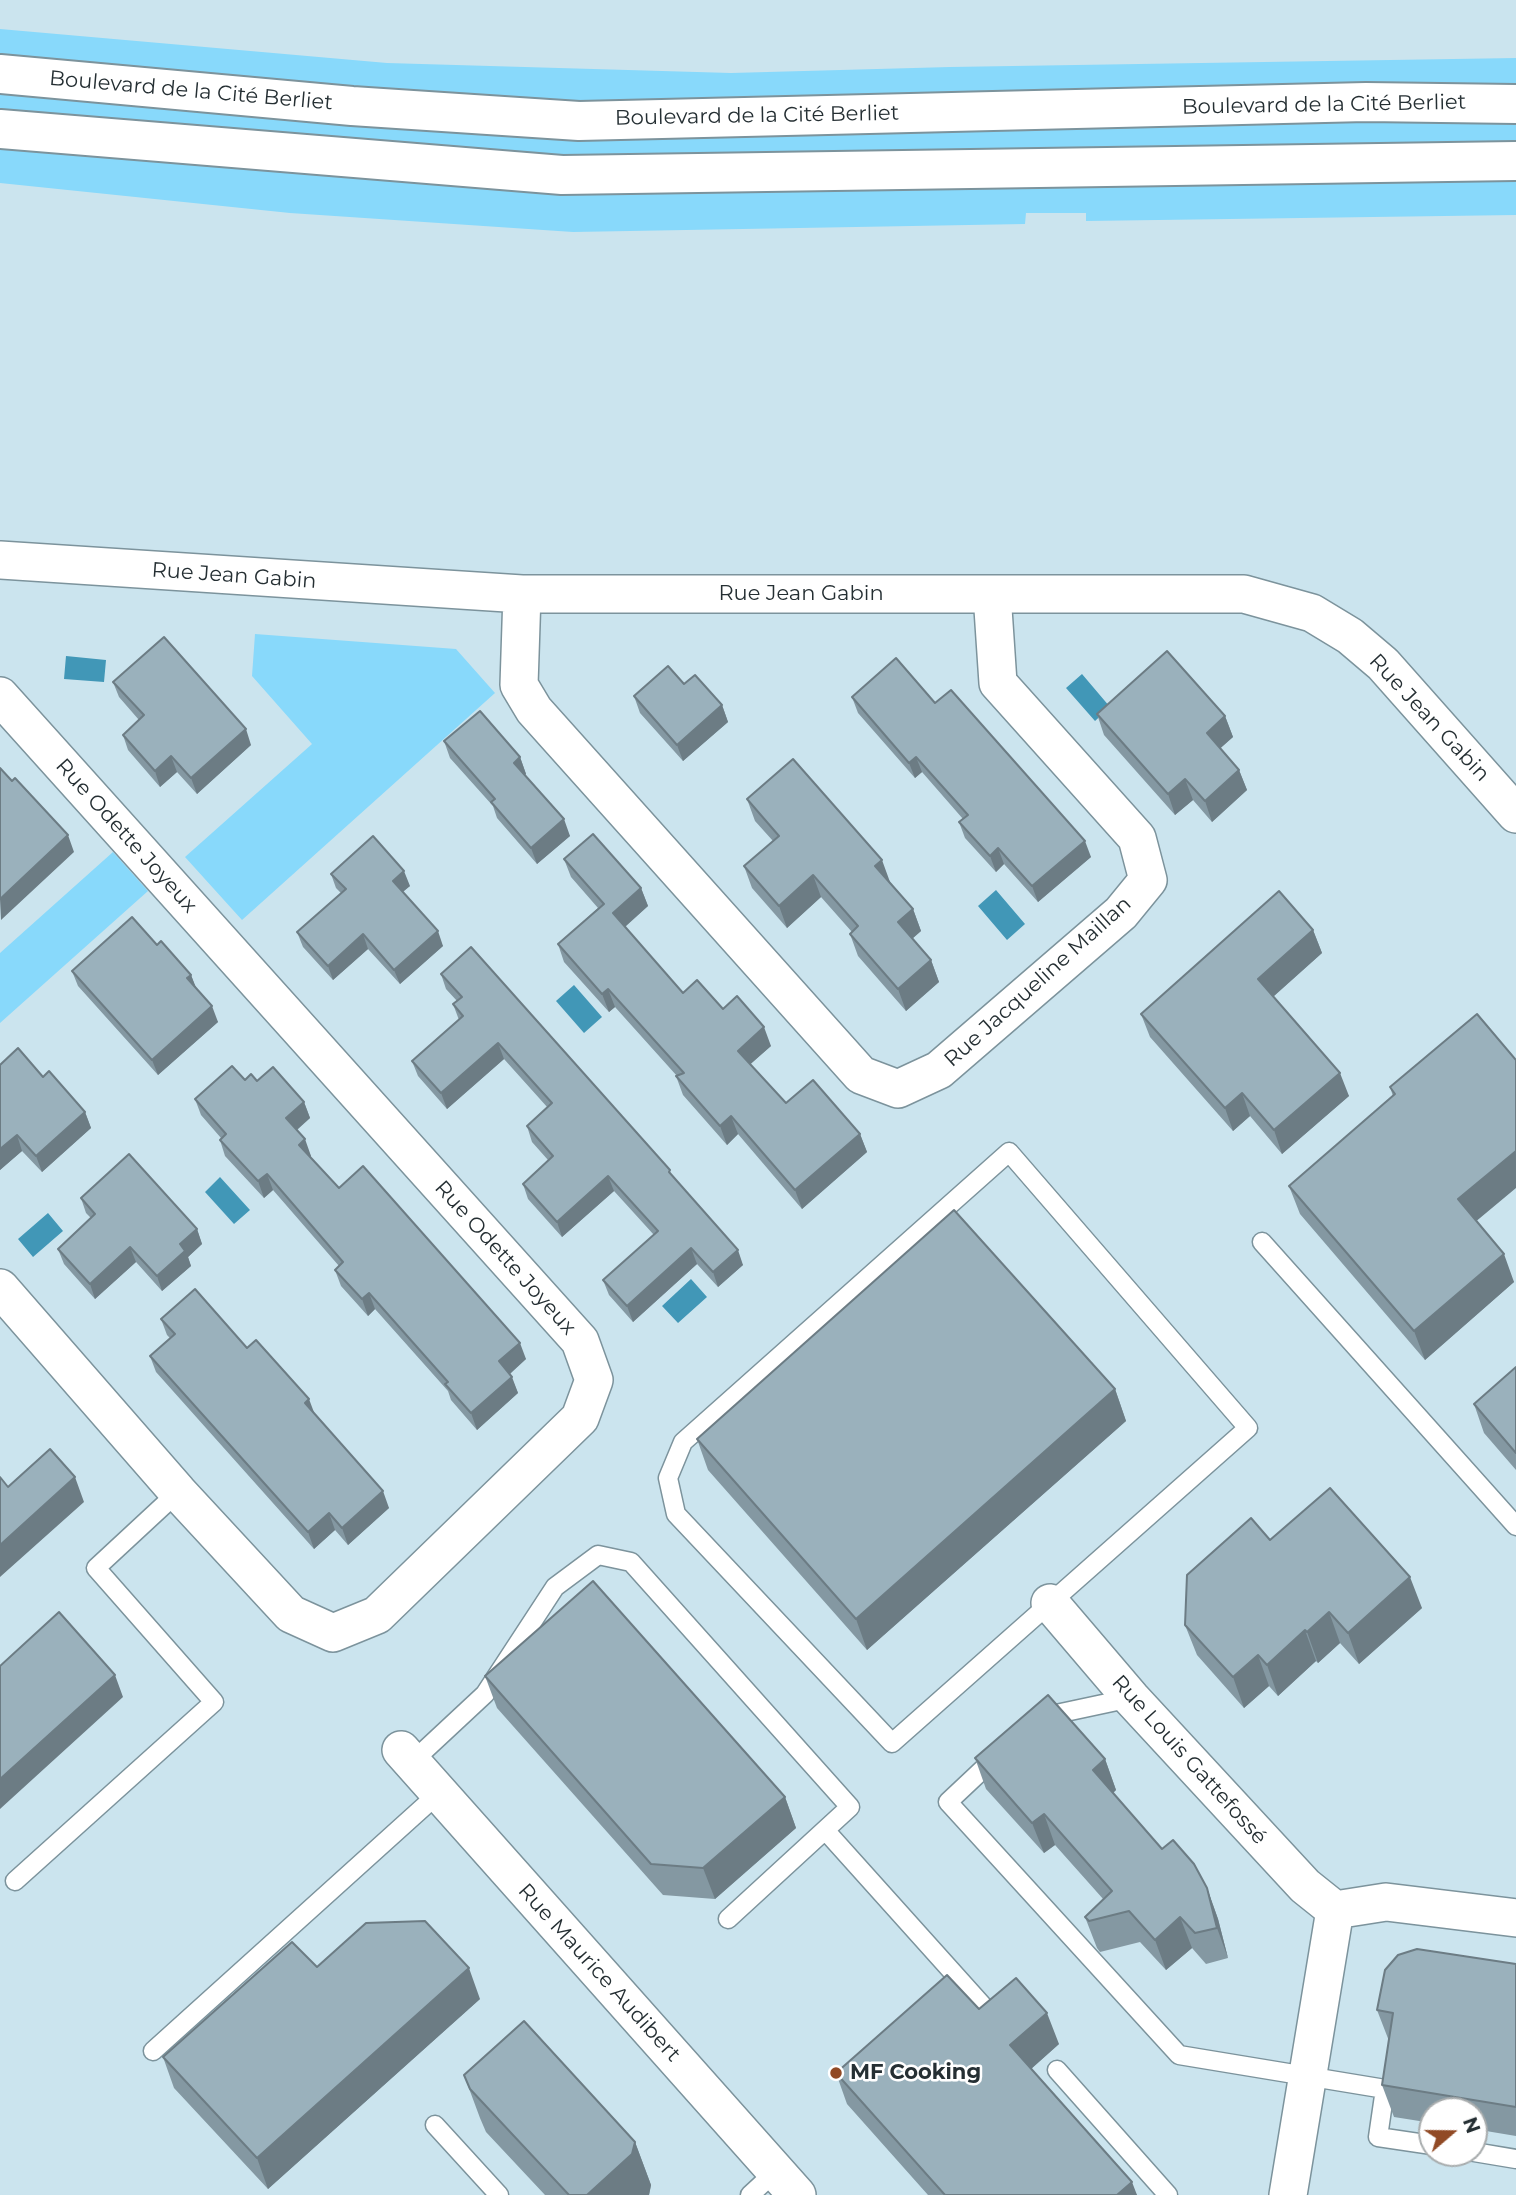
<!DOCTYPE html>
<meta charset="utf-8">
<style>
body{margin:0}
#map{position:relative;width:1516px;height:2195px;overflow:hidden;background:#cbe4ee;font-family:Montserrat,sans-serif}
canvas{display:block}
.north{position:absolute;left:1418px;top:2097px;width:70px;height:70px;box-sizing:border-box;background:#fff;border:2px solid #a8acad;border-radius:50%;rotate:70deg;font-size:19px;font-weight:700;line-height:28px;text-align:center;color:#252f33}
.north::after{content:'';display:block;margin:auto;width:24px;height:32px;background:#914a25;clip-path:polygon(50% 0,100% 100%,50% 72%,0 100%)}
</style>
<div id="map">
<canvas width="1516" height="2195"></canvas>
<div class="north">N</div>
</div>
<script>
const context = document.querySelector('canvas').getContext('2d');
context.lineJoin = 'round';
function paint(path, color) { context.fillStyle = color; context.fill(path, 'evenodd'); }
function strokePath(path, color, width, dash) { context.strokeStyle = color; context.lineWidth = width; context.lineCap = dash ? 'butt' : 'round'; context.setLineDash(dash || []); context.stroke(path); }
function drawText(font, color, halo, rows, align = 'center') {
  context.font = font + ' Montserrat,sans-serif'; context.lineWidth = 5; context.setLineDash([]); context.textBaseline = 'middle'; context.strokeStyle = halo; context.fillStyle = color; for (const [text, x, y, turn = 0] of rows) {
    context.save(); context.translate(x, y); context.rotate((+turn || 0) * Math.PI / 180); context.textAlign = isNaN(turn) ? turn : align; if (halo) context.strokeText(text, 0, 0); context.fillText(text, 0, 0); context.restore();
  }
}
paint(new Path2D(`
 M0,29L387,63L731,73L950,67L1516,58V215L1086,221V213H1026L1025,224L573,232L290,213L0,183Z
 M255,634L456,649L495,693L242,920L185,857L312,744L252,676Z
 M113,852L148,891L0,1023V953Z`), '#88d9fb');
paint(new Path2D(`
 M66,656L106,660L104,682L64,679Z
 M1082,674L1110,707L1095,721L1066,688Z
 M996,890L1025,924L1007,940L978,906Z
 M574,985L602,1017L584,1033L556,1001Z
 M220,1177L250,1210L234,1224L205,1192Z
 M48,1213L63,1231L33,1257L18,1239Z
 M691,1279L707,1297L678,1323L662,1306Z`), '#4197b7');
const service = new Path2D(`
 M1009,1152L1248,1428L892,1743L676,1514L668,1478L683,1442Z
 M1262,1242L1516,1526
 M1042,1717L1131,1698
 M998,1755L948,1802L1179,2055L1385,2089L1378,2137L1432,2145
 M412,1762L485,1694L555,1587L598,1555L631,1562L850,1807L728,1919
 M825,1830L992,2016
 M15,1881L214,1702L96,1568L178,1492
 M153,2051L439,1793
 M1057,2070L1168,2195
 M435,2125L499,2195
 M1474,2152L1516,2159
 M750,2195L776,2171`);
const minor = new Path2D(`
 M0,560L522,594H1244L1312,613L1350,636L1383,664L1516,814
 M522,594L519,685L534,710L861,1075L898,1089L939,1070L1121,913L1148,880L1137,838L998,683L992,594
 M0,696L580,1341L594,1380L580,1418L377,1615L333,1633L291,1614L178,1492L0,1288
 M1050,1603L1131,1698L1305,1886L1335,1910
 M401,1750L797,2195
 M1288,2195L1335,1910L1386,1902L1516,1918`);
const primary = new Path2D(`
 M0,74L352,106L579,121L1366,102L1516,104
 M0,129L562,175L1516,161`);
strokePath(service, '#7c939c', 21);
strokePath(minor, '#7c939c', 40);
strokePath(primary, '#7c939c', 42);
strokePath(service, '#fff', 18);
strokePath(minor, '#fff', 37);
strokePath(primary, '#fff', 38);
paint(new Path2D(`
 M113,682L251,745L197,794L177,772L160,787L128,750L123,735L139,720L119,697Z
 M684,684L722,705L728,722L683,761L640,713L634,696Z
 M852,697L935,703L1091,857L1038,902L1004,864L996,872L965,838L959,822L963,819L922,772L915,778L858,713Z
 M1097,714L1225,716L1233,737L1220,748L1239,770L1247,790L1212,822L1193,800L1175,815L1104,735Z
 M444,741L520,757L526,774L525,775L570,836L537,864L497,818L493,806L450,758Z
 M747,799L890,882L913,909L921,931L912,939L931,960L939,982L906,1011L858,956L850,934L852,932L821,897L787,928L752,888L744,866L773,841L755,821Z
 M564,859L641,888L648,906L625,927L683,993L723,1009L771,1046L750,1064L786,1103L860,1134L867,1152L802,1209L738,1134L727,1145L683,1095L676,1076H677L615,1007L609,1012L564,962L558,944L598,908L571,877Z
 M331,874L410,886L402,892L443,946L400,984L368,949L333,980L303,947L297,932L341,893L336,888Z
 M1313,930L1322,953L1273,997L1349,1096L1282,1154L1250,1116L1233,1131L1150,1037L1141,1014Z
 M157,945L191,975L196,989L218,1022L158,1075L78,986L72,971Z
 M441,974L673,1177L743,1265L718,1287L697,1264L633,1322L609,1295L603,1280L654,1235L614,1191L562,1237L528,1199L523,1184L548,1160L532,1142L527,1126L548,1108L504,1059L447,1109L418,1076L412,1061L459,1020L453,1004L457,1001L446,989Z
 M1516,1060L1476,1221L1514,1282L1425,1360L1300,1214L1289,1186L1393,1096L1390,1087Z
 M0,1065L43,1077L85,1112L91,1128L42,1172L22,1151L0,1170Z
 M245,1080L257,1081L304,1102L310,1118L297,1130L311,1156L310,1157L339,1188L526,1359L510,1374L518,1393L477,1430L451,1400L448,1391L375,1309L368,1316L341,1286L335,1270L339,1266L273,1190L264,1198L225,1156L220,1140L221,1138L201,1115L195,1099Z
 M81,1198L197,1229L202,1244L188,1257L191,1266L162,1291L136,1262L95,1299L64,1264L58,1249L91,1218L86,1213Z
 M161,1319L247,1348L314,1413L389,1508L348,1545L335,1530L314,1549L156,1372L150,1356L170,1338L167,1335Z
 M1516,1367V1470L1484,1433L1474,1404Z
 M1115,1389L1126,1421L867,1650L708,1470L697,1439Z
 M1270,1540L1422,1608L1359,1664L1340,1643L1318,1663L1316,1661L1278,1696L1269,1686L1244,1708L1197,1655L1185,1625Z
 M485,1676L785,1797L796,1828L715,1899L663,1895L497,1708Z
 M975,1758L1105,1759L1116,1790L1113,1793L1162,1849L1207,1888L1218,1919L1228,1958L1206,1964L1192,1948L1166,1970L1140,1942L1100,1952L1097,1948L1085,1917L1104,1900L1055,1845L1044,1853L986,1789Z
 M1516,1964V2136L1474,2129V2111H1432V2123L1394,2117L1382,2085L1389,2041L1377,2010Z
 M317,1967L480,1999L268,2189L174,2088L163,2057Z
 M979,2009L1059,2044L1031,2069L1137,2195H928L847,2104L836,2073Z
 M464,2075L635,2142L651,2185L649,2195H545L486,2132L480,2118Z`), '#8498a2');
paint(new Path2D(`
 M722,705L728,722L683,761L677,745Z
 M1225,716L1233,737L1214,754L1207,733Z
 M246,729L251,745L197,794L191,778Z
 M171,756L177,772L160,787L155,771Z
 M520,757L526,774L520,779L514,763Z
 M916,757L922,772L915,778L909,763Z
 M1239,770L1247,790L1212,822L1205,801Z
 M1185,779L1193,800L1175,815L1168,794Z
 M564,819L570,836L537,864L531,848Z
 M68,835L74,852L1,920L0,899Z
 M1085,841L1091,857L1038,902L1032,886Z
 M998,848L1004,864L996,872L990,856Z
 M882,860L890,882L883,888L875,866Z
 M404,871L410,886L398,896L393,881Z
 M813,875L821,897L787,928L779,906Z
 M641,888L648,906L619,932L613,913Z
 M913,909L921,931L906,944L898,922Z
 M1313,930L1322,953L1266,1003L1258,979Z
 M438,931L443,946L400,984L394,970Z
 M363,934L368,949L333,980L328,966Z
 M931,960L939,982L906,1011L898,989Z
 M191,975L197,990L187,978Z
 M608,989L615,1007L609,1012L602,994Z
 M212,1006L218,1022L158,1075L152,1060Z
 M764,1027L771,1046L745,1069L738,1051Z
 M498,1043L504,1059L447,1109L441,1093Z
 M1340,1073L1349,1096L1282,1154L1274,1130Z
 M1242,1093L1250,1116L1233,1131L1225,1108Z
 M304,1102L310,1118L292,1134L286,1118Z
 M85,1112L91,1128L42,1172L36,1156Z
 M731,1116L738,1134L727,1145L720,1126Z
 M860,1134L867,1152L802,1209L795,1190Z
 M17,1135L22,1151L0,1170V1149Z
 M305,1139L311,1156L305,1161L299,1145Z
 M1516,1151V1188L1468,1228L1458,1199Z
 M267,1174L273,1190L264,1198L258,1181Z
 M608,1176L614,1191L562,1237L557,1222Z
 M197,1229L202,1244L188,1257L191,1266L162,1291L157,1276L180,1244Z
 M130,1247L136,1262L95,1299L90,1284Z
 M691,1248L697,1264L633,1322L627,1306Z
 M738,1250L743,1265L718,1287L713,1272Z
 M1504,1254L1514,1282L1425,1360L1414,1331Z
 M369,1293L375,1309L368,1316L362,1299Z
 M520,1343L526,1359L505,1378L499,1361Z
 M512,1377L518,1393L477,1430L471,1413Z
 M1115,1389L1126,1421L867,1650L856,1619Z
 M309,1399L315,1415L305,1403Z
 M75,1477L84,1502L0,1577V1545Z
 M383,1491L389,1508L348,1545L342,1528Z
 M329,1513L335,1530L314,1549L308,1532Z
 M1410,1577L1422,1608L1359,1664L1348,1633Z
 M1329,1612L1340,1643L1318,1663L1307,1632Z
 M1305,1630L1316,1661L1278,1696L1267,1665Z
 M1258,1655L1269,1686L1244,1708L1233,1677Z
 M115,1675L123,1697L0,1809V1779Z
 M1105,1759L1116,1790L1104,1801L1093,1770Z
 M785,1797L796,1828L715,1899L703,1868Z
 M1044,1814L1055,1845L1044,1853L1032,1823Z
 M1207,1888L1218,1919L1228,1958L1217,1928Z
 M1180,1917L1192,1948L1166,1970L1155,1940Z
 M469,1968L480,1999L268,2189L257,2158Z
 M1047,2013L1059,2044L1022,2077L1010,2045Z
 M635,2142L651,2185L649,2195H587Z
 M1132,2182L1137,2195H1117Z`), '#6c7c84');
const building = new Path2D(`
 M164,637L246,729L191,778L171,756L155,771L123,735L144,715L113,682Z
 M1167,651L1225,716L1207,733L1239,770L1205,801L1185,779L1168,794L1097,714Z
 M896,658L935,703L951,690L1085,841L1032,886L998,848L990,856L959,822L968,815L916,757L909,763L852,697Z
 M668,666L684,684L695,675L722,705L677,745L634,696Z
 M480,711L520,757L514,763L564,819L531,848L491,802L495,799L444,741Z
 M793,759L882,860L875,866L913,909L898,922L931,960L898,989L850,934L858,926L813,875L779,906L744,866L779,836L747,799Z
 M0,768L12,781L15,778L68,835L0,899Z
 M593,834L641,888L613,913L683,993L697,980L723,1009L737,996L764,1027L738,1051L786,1103L813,1080L860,1134L795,1190L731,1116L720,1126L676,1076L684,1073L608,989L602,994L558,944L604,904L564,859Z
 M373,836L404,871L393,881L438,931L394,970L363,934L328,966L297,932L346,889L331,874Z
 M1279,891L1313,930L1258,979L1340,1073L1274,1130L1242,1093L1225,1108L1141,1014Z
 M132,917L157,945L161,941L191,975L187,978L212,1006L152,1060L72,971Z
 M471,947L670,1170L669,1172L738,1250L713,1272L691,1248L627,1306L603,1280L658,1231L608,1176L557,1222L523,1184L553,1156L527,1126L552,1103L498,1043L441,1093L412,1061L463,1016L453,1004L462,997L441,974Z
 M1477,1014L1516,1060V1151L1458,1199L1504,1254L1414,1331L1289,1186L1395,1094L1390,1087Z
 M18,1048L43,1077L49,1071L85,1112L36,1156L17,1135L0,1149V1065Z
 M232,1066L245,1080L251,1074L257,1081L273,1067L304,1102L286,1118L305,1139L299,1145L339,1188L363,1166L520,1343L499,1361L512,1377L471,1413L445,1384L448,1382L369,1293L362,1299L335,1270L343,1262L267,1174L258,1181L220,1140L226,1134L195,1099Z
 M129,1154L197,1229L180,1244L185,1251L157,1276L130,1247L90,1284L58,1249L95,1214L81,1198Z
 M954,1210L1115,1389L856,1619L697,1439Z
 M195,1289L247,1348L256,1340L309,1399L305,1403L383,1491L342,1528L329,1513L308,1532L150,1356L175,1334L161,1319Z
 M1516,1367V1453L1474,1404Z
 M50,1449L75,1477L0,1545V1477L8,1487Z
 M1330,1488L1410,1577L1348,1633L1329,1612L1307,1632L1305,1630L1267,1665L1258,1655L1233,1677L1185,1625L1187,1575L1251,1518L1270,1540Z
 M593,1581L785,1797L703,1868L651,1864L485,1676Z
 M59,1612L115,1675L0,1779V1666Z
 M1048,1695L1105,1759L1093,1770L1162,1849L1173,1840L1194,1864L1207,1888L1217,1928L1195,1933L1180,1917L1155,1940L1129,1911L1089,1921L1085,1917L1112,1891L1044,1814L1032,1823L975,1758Z
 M425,1921L469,1968L257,2158L163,2057L292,1942L317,1967L366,1923Z
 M1417,1949L1516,1964V2107L1382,2085L1393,2013L1377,2010L1385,1970L1398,1955Z
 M947,1975L979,2009L1016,1978L1047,2013L1010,2045L1132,2182L1117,2195H945L836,2073Z
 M524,2021L635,2142L632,2154L587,2195H569L470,2089L464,2075Z`);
paint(building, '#9ab1bc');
strokePath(building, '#6c7c84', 2);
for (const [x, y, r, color] of [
 [836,2073,7,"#914a25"]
]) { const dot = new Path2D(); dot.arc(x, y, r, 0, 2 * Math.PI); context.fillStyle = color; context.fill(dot); strokePath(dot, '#fff', 2.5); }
drawText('21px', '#252f33', '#fff', [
 ["Boulevard de la Cité Berliet",191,91,5],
 ["Boulevard de la Cité Berliet",1324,105,-1],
 ["Boulevard de la Cité Berliet",757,116,-1],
 ["Rue Jean Gabin",234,576,4],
 ["Rue Jean Gabin",801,594],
 ["Rue Jean Gabin",1429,718,47],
 ["Rue Odette Joyeux",126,836,48],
 ["Rue Jacqueline Maillan",1038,982,-42],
 ["Rue Odette Joyeux",505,1258,48],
 ["Rue Louis Gattefossé",1189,1760,48],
 ["Rue Maurice Audibert",599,1973,48]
]);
drawText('bold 21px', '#252f33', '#fff', [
 ["MF Cooking",850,2073]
], 'left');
</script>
